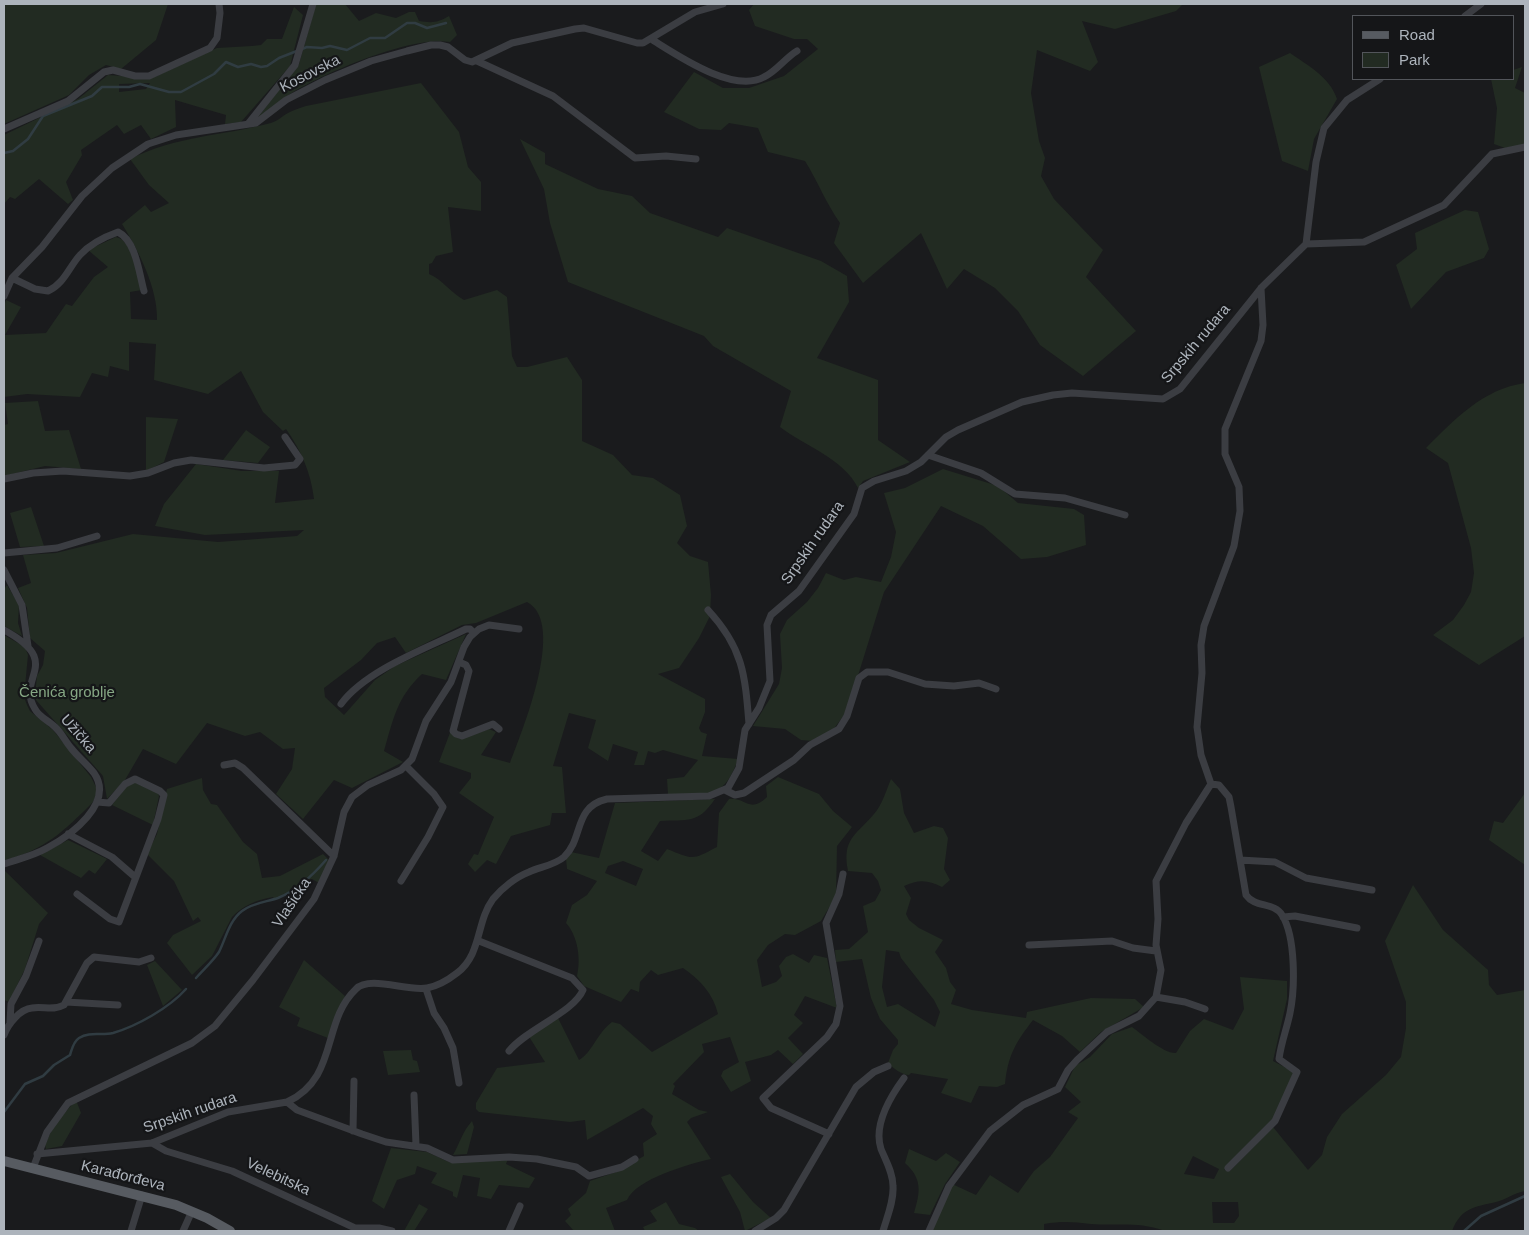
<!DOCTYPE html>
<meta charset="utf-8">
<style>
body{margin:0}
#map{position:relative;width:1529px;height:1235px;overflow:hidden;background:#1a1b1d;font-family:Arial,sans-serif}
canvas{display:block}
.frame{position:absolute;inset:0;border:5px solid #adb4bc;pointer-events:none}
.legend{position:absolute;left:1352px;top:15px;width:162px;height:65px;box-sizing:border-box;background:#151618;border:1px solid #52555a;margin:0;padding:6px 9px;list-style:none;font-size:15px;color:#adb4bc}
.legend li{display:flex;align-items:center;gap:10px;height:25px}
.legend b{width:25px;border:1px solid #52555a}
</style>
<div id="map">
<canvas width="1529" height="1235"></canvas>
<div class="frame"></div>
<ul class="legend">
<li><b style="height:6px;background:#575b61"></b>Road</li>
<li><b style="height:14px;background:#222b22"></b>Park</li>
</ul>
</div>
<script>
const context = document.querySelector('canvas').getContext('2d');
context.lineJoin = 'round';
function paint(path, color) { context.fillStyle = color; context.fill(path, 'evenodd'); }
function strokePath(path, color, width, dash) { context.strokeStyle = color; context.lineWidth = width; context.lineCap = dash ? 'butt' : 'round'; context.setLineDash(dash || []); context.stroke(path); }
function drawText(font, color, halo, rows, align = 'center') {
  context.font = font + ' Arial,sans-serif'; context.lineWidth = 4.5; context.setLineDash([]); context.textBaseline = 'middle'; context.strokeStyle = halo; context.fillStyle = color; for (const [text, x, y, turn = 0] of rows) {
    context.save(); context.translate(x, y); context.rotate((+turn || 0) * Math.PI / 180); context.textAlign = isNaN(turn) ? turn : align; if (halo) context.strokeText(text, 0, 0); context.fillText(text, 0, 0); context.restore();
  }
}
paint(new Path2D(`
 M4,4H168L156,40L121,69L106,65L89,75L69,95L4,124Z
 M316,4H345L359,21L376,13L396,18L409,12H415L419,21C432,23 437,23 449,16L457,35L450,42C411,35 324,73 290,94C280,101 270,110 260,118L258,117L299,64Z
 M754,4H1183L1176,11L1115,29L1082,21L1098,62L1090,71L1037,50L1031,93L1039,141L1045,158L1041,176L1054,199L1103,250L1086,277L1136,331L1083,376L1040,345L1018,311L995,288L964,269L947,289L921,233L863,283L834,243L840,223C826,203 818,182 805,161L768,152L758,128L729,123L721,130L699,129L664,112L694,72L723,88H749L784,76L818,49L807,39H794L755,26L749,10Z
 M294,7L303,15L290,66L241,122L225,124L226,115L175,100L176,127L151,139L141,125L124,134L117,125L81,150L82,155L66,182L73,200L68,204L39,179L15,199L10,197L4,204V135L78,99L108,75L152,78L217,48L252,46L261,45L267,39H282ZM150,83L146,89L119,92V84Z
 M1290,53C1307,65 1330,77 1337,99L1314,139L1308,171L1282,161L1259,67Z
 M1522,67L1515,88L1525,93V145L1505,148L1494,144L1497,108L1491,79H1513V70Z
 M421,83L459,132L468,167L481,182V211L448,207L453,252L436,256L432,263L429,264V274C443,280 451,293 464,300L497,290L507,297L512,356L517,367H527L567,357L582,380V441L613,455L632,475L653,478L680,495L687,526L677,543L690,556L708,562L711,595L710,616L699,638L679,668L658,674L705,699V712L699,728L701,732L707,734L702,756L738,759C723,802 707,793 668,794L667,779L684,777L698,760L663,750L655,753L648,751L644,765H634L638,752L613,744L608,761L588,748L596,720L569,713L553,766L562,767L566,813H552L550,825L511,836L496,864L487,860L475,872L468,864L474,854L478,855L494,817L459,793L471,778V773L439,762L451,730L453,735L460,739L489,729L496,732L481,755L510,763C522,731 567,623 527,602L476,623L462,625L406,653L395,637L377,643L361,660L324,688L325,697L344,715L375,680L395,666L466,634L446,680L422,674C397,697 393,720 384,751L403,762L352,788L334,780L303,819L276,794L292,769L295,748L283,749L260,732L245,736L207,723L176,764L143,749L125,780L107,799L103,776L36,700L35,695L37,676L43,665L45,651L30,638L27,608L18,588L31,583L23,555L56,553L133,534L218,542L297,536L304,530L205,535L155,526L164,504L196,464L242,471H279L275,503L314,499C311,473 301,450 286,429L283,431L263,412L241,371L208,394L154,380L156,344L129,342V371L110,366L108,377L92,373L80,397L27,394L4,397V306L6,300L21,307L5,335L46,333L66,304L72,306L94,277L108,267L88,250L116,237C133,240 137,275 142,290L130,292L131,319L157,320C158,288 138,250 122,224L145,205L151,212L169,203L149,185L130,159C176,136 222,136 271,123C278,121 282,116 288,113C293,110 300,108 306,106Z
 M520,139L545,153V164L598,189L632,196L650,213L718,237L727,228L821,261L847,276L849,302L817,358L878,380V440L910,462L863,481L858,488C844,459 805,446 780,427L791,391L713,346L704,336L568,282L550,223L544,189Z
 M1465,210L1478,212L1489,249L1484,258L1446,272L1411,309L1396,265L1417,249L1415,233Z
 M1525,383V636L1479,665L1433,635L1453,620L1464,605L1471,592L1474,573L1471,548L1448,463L1426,448C1455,419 1483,389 1525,383Z
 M38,401L45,431L69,430L81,469L45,466L4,476V425L8,424L5,403Z
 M146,417L178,419L164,462L146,471Z
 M246,430L270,447L258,463L223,460Z
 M943,469L998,486L1018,503L1074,509L1084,515L1086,545L1047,557L1021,559L983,526L941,506L884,592L847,711L833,730L813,741L801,740L785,729L753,726L779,684L782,668L780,634L787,620L807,602L818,588L826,573L844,580L856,577L881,582L891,557L896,532L884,493L905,488Z
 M31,507L44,546L20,547L10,513Z
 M7,585L19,605L18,623L22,636L4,626V589Z
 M4,635L25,647L28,655L24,697L27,705L30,711L53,730L91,777L96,787V795L93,802C62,833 47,848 4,861Z
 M778,777L819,794L833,811L852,827L837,846L836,896L821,921L795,935L785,934L768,945L757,960L762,987L776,982L782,976L779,966L786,957L793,954L809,963L814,955L827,958L837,1008L805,996L794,1015L803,1023L788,1038L803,1054L793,1064L778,1050L771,1055L745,1062L751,1081L731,1092L721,1076L723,1071L739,1062L730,1037L702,1044L704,1052L673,1084L675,1086L672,1094L699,1110L708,1112L691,1118L687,1122L711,1159C689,1164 636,1179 627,1200L606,1208L615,1231H574L565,1221L571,1215L568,1209L586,1193L590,1181L616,1172L644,1156L643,1143L657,1134L651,1124L653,1116L643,1108L587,1140L585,1120L570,1122L479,1112L476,1109V1103L497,1068L545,1062L528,1035L557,1016L579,1060C592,1053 597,1033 612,1022L620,1024L652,1052L718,1014C713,993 700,980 683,968L658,975L651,970L640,982L639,992L631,989L621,1002L584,986L577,976C581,959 578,936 566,923L572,905L587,895L597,881L567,869L566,858L571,852L599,858L615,803L715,799C697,825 688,819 660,821L641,851L658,861L667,849C694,860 692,860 717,847L719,813L729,799C746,797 749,814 767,797L766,786ZM623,861L643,869L636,886L605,873L608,866Z
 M202,778L203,790L211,804L217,805L243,842L257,854L262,878L280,876L323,854L329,860L319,883L312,879L275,900L273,897C256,900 244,905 232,917L212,956L192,975L167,943L173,935L201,921L198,917L193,921L174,881L147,854L157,834L167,789Z
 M891,779L900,789L904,813L914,833L934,826L943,828L948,838L944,869L950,880L942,887C928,880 919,879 904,886L911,898L906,914L909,920L919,928L943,940L935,952L946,968L950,982L956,990L951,1004L972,1010L1026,1018L1027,1012L1091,998L1135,999L1144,1007L1101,1032L1080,1052L1062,1036L1033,1020C1016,1042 1008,1055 1005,1084L997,1087L979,1086L971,1103L941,1093L948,1079L911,1073L909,1075C902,1075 893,1068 888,1063L893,1050L898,1044V1040L880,1019L871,998L862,959L836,962L835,950L849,949L868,932L863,906L875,901L881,890L878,881L872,873L848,871C842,839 855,836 874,814C882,805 886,791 891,779ZM886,950L899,952L901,958L934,1000L940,1012L935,1027L898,1004L887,1007L882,987Z
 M134,782L158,793L159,796L153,825L112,805L126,787Z
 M1525,793V865L1489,840L1494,821L1503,823Z
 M68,840L107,859L95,874L89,870L81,878L40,855Z
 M4,870L48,913L39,924L25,969L9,1002L4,1000Z
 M1413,885L1443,930L1488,970L1489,985L1497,995L1525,990V1191C1514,1193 1505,1200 1496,1202C1474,1207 1461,1208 1452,1231H1165C1137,1221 1120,1226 1091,1224C1073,1222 1063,1221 1044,1224V1231H932L952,1184L976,1195L990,1175L1018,1193L1034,1171L1050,1157L1078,1118L1068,1112L1081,1102L1065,1087L1075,1066L1090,1057L1112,1034L1132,1027C1142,1034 1164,1054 1176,1053L1190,1031L1204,1019L1233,1030L1244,1009L1240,977L1287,981V999L1273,1061L1294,1072L1273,1120L1224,1170L1230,1171L1273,1127L1308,1170L1322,1155L1327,1137L1342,1114L1386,1075L1401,1057L1406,1028V1002L1385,941ZM1193,1156L1219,1169L1214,1179L1184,1174ZM1212,1202H1238L1239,1216L1234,1223H1213Z
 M304,960L345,996L328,1038L297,1026L300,1018L279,1007Z
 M155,961L182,990L163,1006L147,965Z
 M411,1050L413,1060L417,1061L420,1072L388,1075L383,1051Z
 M76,1100L81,1113L62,1146L46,1149L45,1145L54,1125Z
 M472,1121L474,1127L467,1154L453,1155C460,1143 462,1132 472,1121Z
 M391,1148L427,1152L451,1163L508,1159L506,1164L535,1178L529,1188L499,1185L491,1199L477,1196L480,1178L463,1175L457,1198L453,1196V1192L431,1183L437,1173L417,1166L415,1174L397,1180L384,1209L372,1201Z
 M909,1149L936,1161L946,1153L960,1162L945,1184L930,1215L914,1213C920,1193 923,1179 905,1163Z
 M730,1174L753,1202L771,1218L745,1231L740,1212L721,1177Z
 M666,1202L679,1224L695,1228L699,1231H645L643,1227L657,1221L650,1211Z
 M419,1204L428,1209L414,1231H404Z`), '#222b22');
strokePath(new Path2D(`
 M4,153L13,151L28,139L43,116L92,96L102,87H129L140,84L169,92H181L214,74L226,62L238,67L251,64L261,67L267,66L279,58L307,47L322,48L330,46L347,50L370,38H385L407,23H415L427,28L446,23
 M196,978C203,970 213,961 219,952C226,938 229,921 242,911C252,903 266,902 278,898C298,890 313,875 326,860
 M4,1112L25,1084L43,1076L54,1065L70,1055C72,1049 73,1042 79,1038C90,1031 101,1036 113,1033C137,1026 169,1008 186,989
 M1464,1231L1481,1216L1525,1196`), '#303c42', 2.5);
strokePath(new Path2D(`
 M1465,16L1481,4
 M651,39C677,55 733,94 764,77C777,71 785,58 797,51
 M477,61L553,96L635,158L666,156L696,159
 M248,124L295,65L313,4
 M4,129L68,101L104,72L113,70L135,76H149L210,48L217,38L220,13L219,4
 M1306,244L1364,242L1444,205L1492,154L1525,147
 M12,278L35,289L48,291C64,284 69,267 80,255C90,244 104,237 118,232C136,241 139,273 144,291
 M4,296L12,278L42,247L82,196L112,168L148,144L176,135L256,123L286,100L325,80L371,61L407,51L431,45H440L448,47L465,60L472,62L512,43L575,29L584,28L637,43H643L695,12L723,4
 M928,455L981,473L1015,494L1065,498L1125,515
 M4,479L33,473L63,471L130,476L148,473L174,463L191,460L264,468L295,465L300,459L285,437
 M4,553L57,548L97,536
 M4,570L22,605L28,646
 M708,610C743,648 745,674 749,724
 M4,630C65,663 15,677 35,709C39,717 48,720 55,727C61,732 65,741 71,748C78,757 87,764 94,773C115,803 70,836 47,848C33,856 18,859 4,864
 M459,662L466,665L469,671L453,731L456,734L462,736L493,724L499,729
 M341,704C366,670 427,648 466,629H470L474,633
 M224,765L235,763L243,768L334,856
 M1211,784L1201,755L1197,727L1202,673L1201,645L1204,626L1234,546L1240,511L1239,487L1225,454V429L1261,341L1263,325L1261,288
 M725,790L735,795L744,793L794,760L810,745L839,729L847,716L859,678L867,672H888L925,684L954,686L979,683L996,689
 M68,834L112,857L135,877
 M1240,860L1275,862L1306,878L1372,890
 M401,881L428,837L443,807L434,794L406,766
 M77,894L110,919L119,922L158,819L164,795L160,791L135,779L125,784L109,803L97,802
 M1283,917L1295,916L1357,928
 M479,941L572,978L583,990C574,1012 527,1029 509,1051
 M1029,945L1112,941L1133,948L1156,951
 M426,989L434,1013L444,1028L453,1048L459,1083
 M1156,997L1161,970L1156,945L1158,919L1156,881L1186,823L1211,784L1219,785L1229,797L1231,807L1246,895C1255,908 1274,902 1282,915C1296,937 1295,989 1290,1013C1287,1028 1281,1043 1279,1059L1297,1072L1275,1121L1228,1168
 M66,1002L118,1005
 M10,1022L11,1004L26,976L39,941
 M4,1035C8,1024 20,1009 32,1008C43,1006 53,1011 64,1005L87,963L94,957L139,962L151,958
 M414,1095L416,1145
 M287,1102L297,1110L362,1134L386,1142L427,1148L453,1160L509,1157L537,1159L576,1167L589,1176L622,1167L635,1159
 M353,1131L354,1081
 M829,1134L771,1108L763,1098L827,1037L836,1024L840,1006L826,923L839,894L843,874
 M152,1143L166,1151L232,1171L355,1228H379L392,1231
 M37,1154L152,1143L228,1112L287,1102C339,1078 321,1022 356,989C370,975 408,992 427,988C438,986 448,980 457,973C482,954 476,922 493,899C502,888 516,877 529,872C540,867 555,865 564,857C584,838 573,807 607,799L709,796L728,788L739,768L745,730L759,708L770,681L767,625L771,615L799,591L854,514L862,488L874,481L906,471L921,462L946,437L958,430L1022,402L1053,395L1072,393L1163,399L1180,389L1262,287L1306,244L1316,162L1324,128L1347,100L1380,79
 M33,1168L47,1132L68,1103L192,1043L215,1026L253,980L314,899L334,856L344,812L352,797L368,785L401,770L412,759L426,721L451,682L464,647L470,637L479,629L489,625L519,629
 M131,1231L142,1195
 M183,1231L192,1211
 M509,1231L520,1206
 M755,1231L776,1218L784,1210L856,1087L874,1072L888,1066
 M883,1231C887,1217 894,1201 893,1186C893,1173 886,1161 881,1149C873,1125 890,1097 904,1078
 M929,1231L949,1186L990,1131L1023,1105L1058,1089L1068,1070L1077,1060L1107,1032L1139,1016L1156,997L1185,1002L1205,1009`), '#3b3d42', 7);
strokePath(new Path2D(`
 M4,1161L176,1205L207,1218L230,1231`), '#575b61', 10);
drawText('15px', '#adb4bc', '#151618', [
 ["Kosovska",310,74,-27],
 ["Srpskih rudara",1196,344,-50],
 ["Srpskih rudara",813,543,-55],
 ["Užička",78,734,49],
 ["Vlašićka",292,903,-56],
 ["Srpskih rudara",190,1113,-19],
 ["Karađorđeva",123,1176,14],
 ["Velebitska",278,1177,25]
]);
drawText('15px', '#86a784', '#151618', [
 ["Čenića groblje",67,693]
]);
</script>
